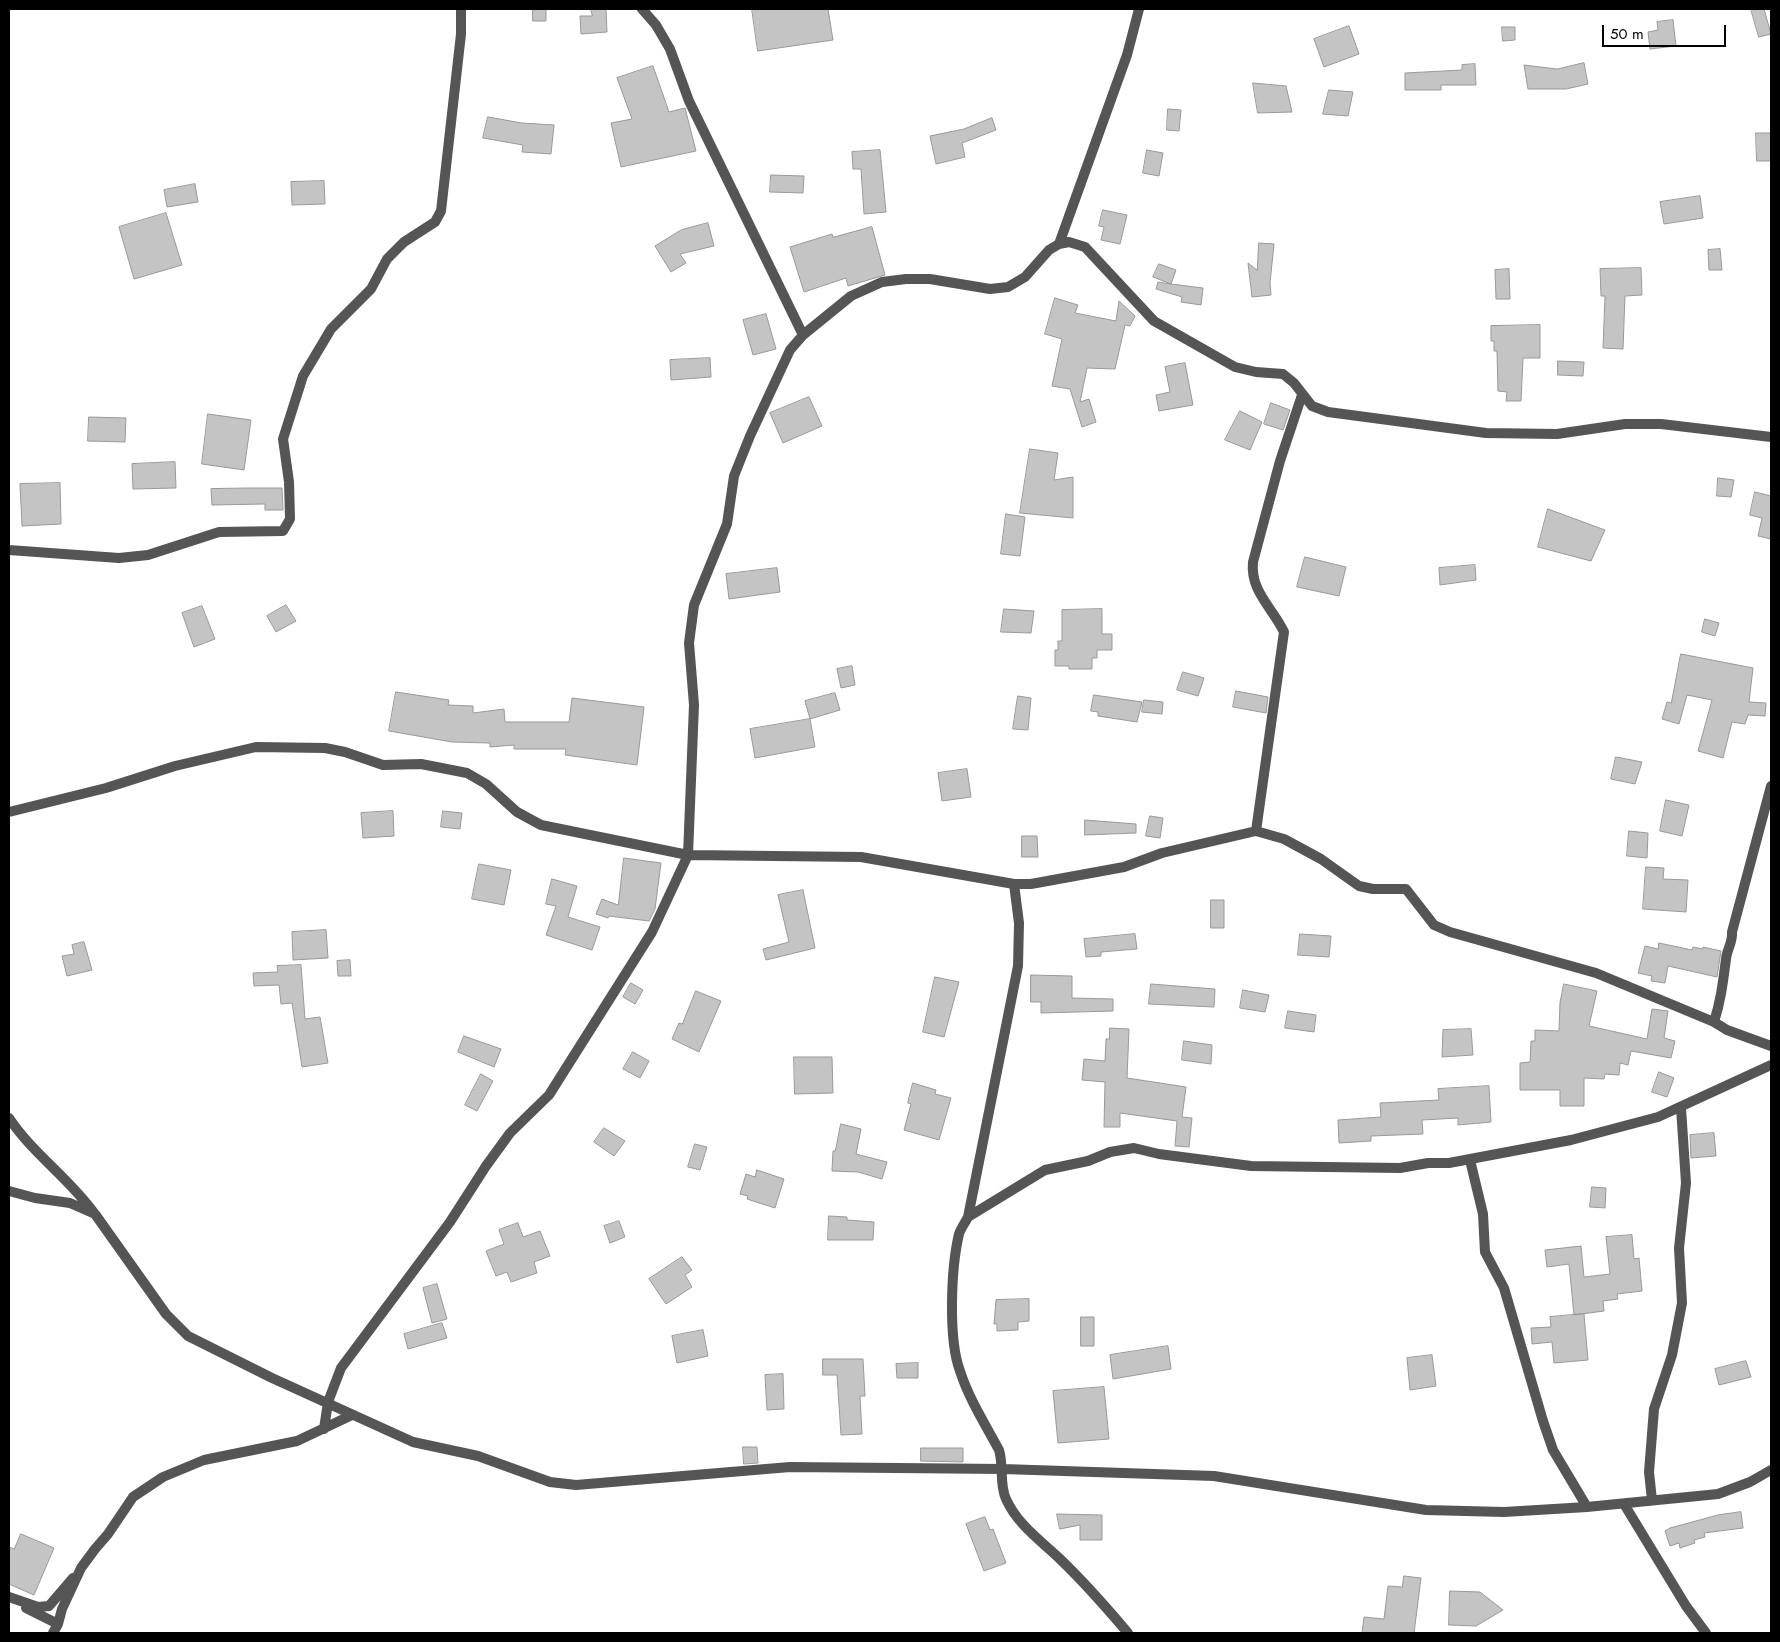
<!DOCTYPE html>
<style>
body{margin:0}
#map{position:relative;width:1780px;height:1642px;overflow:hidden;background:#fff;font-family:Jost,sans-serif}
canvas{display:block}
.frame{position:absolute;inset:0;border:10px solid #000;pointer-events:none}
.scale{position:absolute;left:1602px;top:25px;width:124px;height:22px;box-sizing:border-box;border:2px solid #000;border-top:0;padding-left:6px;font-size:15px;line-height:18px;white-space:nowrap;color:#000;-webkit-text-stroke:4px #fff;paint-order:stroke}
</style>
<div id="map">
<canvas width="1780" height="1642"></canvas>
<div class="frame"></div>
<div class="scale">50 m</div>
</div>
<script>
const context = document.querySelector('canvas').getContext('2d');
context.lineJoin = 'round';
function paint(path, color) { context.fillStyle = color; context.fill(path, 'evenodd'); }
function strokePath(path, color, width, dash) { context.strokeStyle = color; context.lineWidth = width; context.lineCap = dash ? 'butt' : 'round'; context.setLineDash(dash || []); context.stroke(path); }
const building = new Path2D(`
 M533,9H546V21H533Z
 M591,9H606L607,32L581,34L580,16H592Z
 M752,9H828L833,40L758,51Z
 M1751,9H1764L1771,34L1759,37Z
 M1673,20L1676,46L1650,49L1648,32L1658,30L1657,22Z
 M1349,26L1359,54L1324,67L1314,39Z
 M1502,27H1515V40L1503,41Z
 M1584,63L1588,84L1566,89H1528L1524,65L1557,69Z
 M1475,64L1476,85H1441V90H1405V73L1462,70V65Z
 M653,66L669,112L685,108L696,151L621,167L611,123L632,119L617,78Z
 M1253,83L1286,86L1292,112L1258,113Z
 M1329,90L1353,92L1348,116L1323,114Z
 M1168,109L1181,110L1179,131L1167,130Z
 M488,117L522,123L554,125L551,154L522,152L523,145L483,138Z
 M992,118L996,130L962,143L965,157L936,164L930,136L964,129Z
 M1756,133H1771V161H1757Z
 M880,150L886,212L864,214L861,169H853L852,152Z
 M1147,150L1163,153L1159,176L1143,173Z
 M771,175L804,176L803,193L770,192Z
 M324,181L325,204L292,205L291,182Z
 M195,184L198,202L167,207L164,190Z
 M1700,196L1703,218L1664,224L1660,202Z
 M1103,210L1127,215L1120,244L1101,240L1104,227L1099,226Z
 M166,213L182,265L134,279L119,227Z
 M708,223L714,246L680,254L686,263L671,272L655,246L681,230Z
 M872,227L885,275L848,286L846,278L804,292L790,247L832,234L833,237Z
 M1259,243L1274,244L1270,283L1271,295L1252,297L1248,263L1257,270Z
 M1720,249L1722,270H1709L1708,250Z
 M1159,264L1176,270L1171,284L1203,288L1201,305L1181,302L1182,297L1156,289L1158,282L1171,284L1153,277Z
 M1641,268L1642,295L1625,296L1623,349L1603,348L1605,296H1601L1600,269Z
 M1509,269L1510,299H1496L1495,270Z
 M1055,298L1078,305L1075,313L1116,321L1119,301L1135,316L1130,326L1125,325L1115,369L1087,368L1080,402L1089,399L1096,422L1082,427L1070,389L1052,386L1062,339L1045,334Z
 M766,314L776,349L753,355L743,320Z
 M1540,325V358H1523L1521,401H1506L1507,392L1498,391L1497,351H1494V341H1491V326Z
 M710,358L711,377L671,380L670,360Z
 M1558,361L1584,362L1583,376L1558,375Z
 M1185,363L1193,405L1159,411L1156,395L1170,392L1165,367Z
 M809,397L822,426L783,443L770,413Z
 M1271,403L1290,410L1283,430L1264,424Z
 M1240,411L1262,422L1250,450L1225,440Z
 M208,414L251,420L244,470L202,464Z
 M89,417L126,418L125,442L88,441Z
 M1030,449L1058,453L1054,480L1073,477V518L1020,513Z
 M175,462L176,488L133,489L132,464Z
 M1718,478L1734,480L1731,497L1717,496Z
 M60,483L61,524L22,526L20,484Z
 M248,488H282L283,510H265V504L212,505L211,489Z
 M1755,492L1771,496V539L1758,536L1762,518L1750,515Z
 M1548,509L1605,530L1591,561L1538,547Z
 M1006,514L1025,517L1020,556L1001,554Z
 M1305,557L1346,567L1339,596L1297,587Z
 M1475,565L1476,580L1440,585L1439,568Z
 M777,568L780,592L729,599L726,574Z
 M286,605L296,621L276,632L267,616Z
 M202,606L215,639L194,647L182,613Z
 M1004,609L1034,611L1031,633L1001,632Z
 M1102,609V634H1112V650H1097V658H1092V669H1069V666H1055V650H1058V641H1062V610Z
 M1705,619L1719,623L1715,636L1702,632Z
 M1681,654L1753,668L1749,702L1766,703L1765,716L1748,715L1745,724L1732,722L1723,758L1698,751L1712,700L1687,695L1679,724L1662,719L1667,702L1671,703Z
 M852,666L855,685L841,688L837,669Z
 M1183,672L1204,678L1198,696L1177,690Z
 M1236,691L1268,697L1266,713L1233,707Z
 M396,692L449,700L448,705L473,706V713L504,709L505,722H569L572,698L644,707L637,765L565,755L566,749H514V745L490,747V743L452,742L389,731Z
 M835,693L840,710L810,719L805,701Z
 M1094,695L1142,702L1137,722L1098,716V712L1091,711Z
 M1018,696L1031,698L1028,730L1013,729Z
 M1144,700L1163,702L1162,714L1142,712Z
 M810,719L815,747L755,758L750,729Z
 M1616,757L1642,762L1635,784L1611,779Z
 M967,769L971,797L942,801L938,773Z
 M1666,800L1689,805L1682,836L1660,831Z
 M393,811L394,836L363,838L361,813Z
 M443,811L462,813L460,829L441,827Z
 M1150,816L1163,818L1160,838L1146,836Z
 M1085,820L1136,824V833L1085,835Z
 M1629,831L1648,833L1647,858L1627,856Z
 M1022,836H1037L1038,857H1022Z
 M624,858L661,863L655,909L649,921L609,916L608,918L596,914L602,899L618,905Z
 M479,864L511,870L504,905L472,899Z
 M1646,867L1664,868L1663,879L1688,880L1686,912L1643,909Z
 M552,879L577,886L568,917L600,927L592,950L546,935L556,906L546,904Z
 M803,890L815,948L766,960L763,949L789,942L778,895Z
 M1211,900H1224V928H1211Z
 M326,930L328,958L293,960L292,932Z
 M1135,934L1137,949L1101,952V956L1086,957L1084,939Z
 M1300,934L1331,936L1329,957L1298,955Z
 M84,942L92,970L67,976L62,956L74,954L72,945Z
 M1659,943L1692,950L1693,947L1703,949V947L1721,951L1717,977L1668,966L1665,983L1651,981L1652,976L1638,973L1645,946L1658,949Z
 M350,960L351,976H338L337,961Z
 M301,965L305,1019L320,1017L328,1063L302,1067L292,1003L281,1004L279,985L254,986L253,973L278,972L277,966Z
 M1031,975L1072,976V998L1113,999V1011L1041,1013V1002H1031Z
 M935,977L959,982L944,1037L923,1032Z
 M631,983L643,990L635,1004L623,997Z
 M1151,984L1215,989L1214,1007L1149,1004Z
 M1564,984L1597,991L1589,1026L1647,1039L1652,1009L1668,1011L1664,1038L1675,1041L1671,1058L1631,1051L1628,1065L1620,1063L1619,1075L1605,1074L1604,1079L1584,1078V1106H1560V1090H1520V1063L1530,1062L1531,1041H1535V1030L1559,1031L1560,1003Z
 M1243,990L1269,995L1265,1012L1240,1008Z
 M696,991L721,1001L699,1052L672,1039L679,1023L682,1024Z
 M1288,1011L1316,1015L1314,1032L1285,1028Z
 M1110,1028L1129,1029L1127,1078L1186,1087L1182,1117L1192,1118L1189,1147L1175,1146L1177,1121L1120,1113V1127H1104L1105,1082L1082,1080L1084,1059L1105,1061L1106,1039H1109Z
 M1471,1029L1473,1055L1442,1057L1443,1030Z
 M464,1036L501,1049L494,1067L458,1052Z
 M1184,1041L1212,1045L1211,1064L1182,1060Z
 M633,1052L649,1061L640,1078L623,1069Z
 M794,1057H832L833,1093L795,1094Z
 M1659,1072L1674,1078L1667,1097L1652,1092Z
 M481,1074L493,1081L477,1111L465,1105Z
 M913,1083L936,1090L935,1094L951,1098L939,1140L904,1130L911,1104L908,1103Z
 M1489,1086L1491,1122L1458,1125V1118L1422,1120L1423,1134L1371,1136V1141L1339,1143L1338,1120L1381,1117L1380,1103L1439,1100L1438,1089Z
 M841,1124L861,1129L856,1154L887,1162L882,1179L858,1172L832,1171L833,1151H835Z
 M604,1128L625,1141L614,1156L594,1142Z
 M1714,1133L1716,1156L1691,1158L1690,1135Z
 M695,1144L707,1147L700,1170L688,1167Z
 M757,1170L784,1179L775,1208L747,1199L748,1196L740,1194L746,1174L755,1177Z
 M1592,1187L1606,1188L1605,1208L1590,1207Z
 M829,1216L847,1217V1220L874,1222L873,1240H828Z
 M619,1221L625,1237L610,1243L604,1226Z
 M518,1223L523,1237L540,1231L550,1256L534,1262L537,1273L511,1282L507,1272L496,1276L486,1251L504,1244L499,1230Z
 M1632,1235L1634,1259L1639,1258L1642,1291L1617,1294L1618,1299L1603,1301L1604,1311L1574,1315L1569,1264L1547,1267L1545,1250L1581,1246L1584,1277L1610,1274L1606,1237Z
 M682,1257L692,1270L685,1275L692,1287L666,1304L649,1279Z
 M437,1284L447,1319L432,1323L423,1288Z
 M1029,1299V1321L1018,1322V1330L997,1331V1324H994L996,1300Z
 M1584,1314L1588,1360L1554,1363L1552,1342L1532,1344L1531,1328L1551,1327L1550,1317Z
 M1081,1317H1094V1346H1081Z
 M442,1323L447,1338L408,1349L404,1334Z
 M703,1330L708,1356L677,1363L672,1336Z
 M1168,1346L1171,1369L1113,1379L1110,1355Z
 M1432,1355L1436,1386L1410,1390L1407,1358Z
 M823,1359H863L865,1396H860L862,1434L841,1435L837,1375H823Z
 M1746,1361L1751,1377L1719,1385L1715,1369Z
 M918,1363V1378H897L896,1364Z
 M783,1374L784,1409L767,1410L765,1375Z
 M1104,1387L1109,1439L1058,1443L1053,1391Z
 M743,1447H757L758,1463L744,1464Z
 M921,1448H963V1462L921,1461Z
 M1741,1512L1743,1528L1704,1533L1705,1537L1694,1540L1695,1543L1680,1548L1679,1543L1670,1546L1665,1531L1670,1528L1718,1515Z
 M1057,1514L1102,1515V1540H1080V1525L1060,1529Z
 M985,1517L990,1530L993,1529L1006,1563L984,1571L966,1524Z
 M21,1534L54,1548L34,1595L9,1584V1547L14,1549Z
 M1404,1576L1421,1578L1414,1633H1362L1364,1617L1384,1619L1388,1586L1402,1587Z
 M1450,1591L1480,1592L1503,1610L1476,1626L1449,1625Z`);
paint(building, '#c4c4c4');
strokePath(building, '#999', 1);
strokePath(new Path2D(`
 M642,9L656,25L670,49L689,101L803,335
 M1059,244L1127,55L1139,9
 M9,550L119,558L148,555L219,532L283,531L290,519L289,482L283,439L303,376L331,329L371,289L387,259L404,242L435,222L441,211L461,34V9
 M9,812L106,788L175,766L256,747L325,748L345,752L383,765L421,764L467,773L486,784L517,812L541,825L688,855L861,857L1014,884H1031L1124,867L1162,853L1256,831L1284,839L1321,859L1359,886L1373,889H1406L1434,925L1450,932L1596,973L1714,1022L1727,1030L1771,1046
 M1256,831L1284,632C1272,607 1250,591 1253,562L1280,461L1302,395
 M1014,884L1019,923L1018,966L968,1217C965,1223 961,1228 959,1234C951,1268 948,1339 960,1371C969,1399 985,1424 999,1450C1004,1466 999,1484 1006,1499C1017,1524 1041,1541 1060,1559C1084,1582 1106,1607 1128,1633
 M1714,1022C1721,1000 1723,982 1726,959C1727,949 1733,942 1732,932L1771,786
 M9,1118C33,1154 69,1178 94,1213
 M1470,1160L1483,1214L1485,1252L1504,1288L1543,1421L1553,1450L1587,1507
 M9,1191L35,1198L70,1203L95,1214L166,1314L188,1336L272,1378L413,1442L478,1456L550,1482L576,1485L790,1467L1003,1469L1214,1476L1426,1510L1504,1512L1587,1507L1718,1494L1750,1482L1771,1470
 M968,1217L1045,1170L1088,1161L1110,1152L1134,1148L1159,1154L1251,1166L1400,1168L1428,1163H1449L1571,1140L1658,1117L1771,1065
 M324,1429L328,1402L341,1368L450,1222L486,1166L510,1133L549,1095L652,932L688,855L694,705L689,643L694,605L727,524L734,476L750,436L790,350L803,335L851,296L882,282L906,279H930L990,289L1008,287L1025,277L1049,250L1059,244L1069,242L1085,247L1154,321L1235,367L1256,372L1283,374L1294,383L1312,406L1328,412L1486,433L1557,434L1625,424H1661L1771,437
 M1652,1500L1649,1472L1654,1409L1672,1355L1682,1303L1679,1248L1686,1183L1681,1108
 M1624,1504L1686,1606L1706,1633
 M9,1597L38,1607L49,1606L73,1578
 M26,1608L58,1624
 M53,1633L58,1624L62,1609L81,1568L95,1549L108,1534L133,1497L163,1477L204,1460L297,1441L352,1415`), '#555', 10);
</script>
